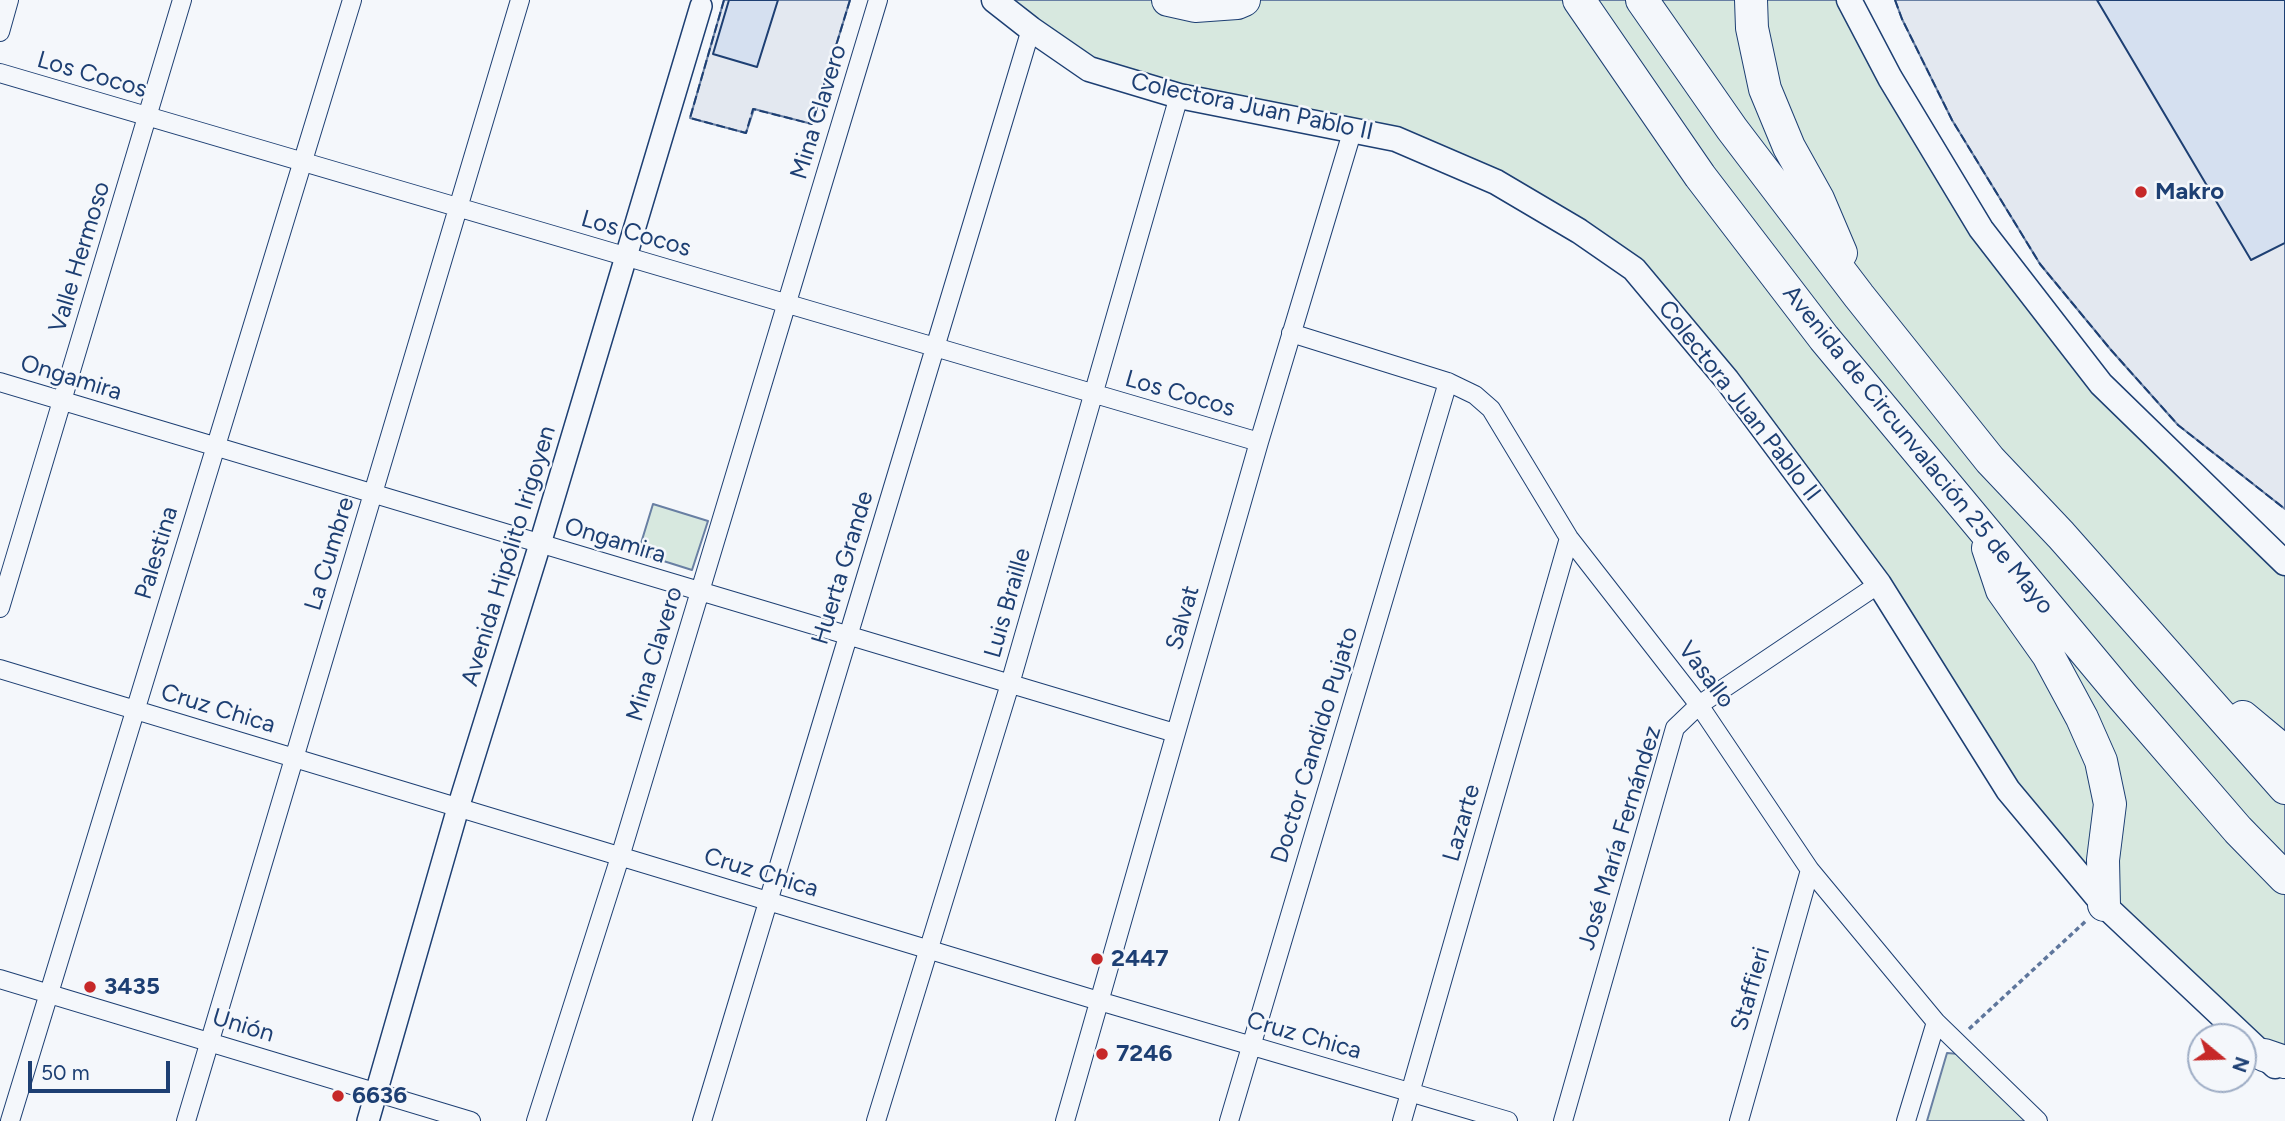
<!DOCTYPE html>
<meta charset="utf-8">
<style>
body{margin:0}
#map{position:relative;width:2285px;height:1121px;overflow:hidden;background:#f4f7fb;font-family:Figtree,sans-serif}
canvas{display:block}
.north{position:absolute;left:2187px;top:1023px;width:70px;height:70px;box-sizing:border-box;background:#f4f7fb;border:2px solid #9eadc5;border-radius:50%;rotate:109deg;font-size:19px;font-weight:700;line-height:28px;text-align:center;color:#1d3f73}
.north::after{content:'';display:block;margin:auto;width:24px;height:32px;background:#c62828;clip-path:polygon(50% 0,100% 100%,50% 72%,0 100%)}
.scale{position:absolute;left:28px;top:1061px;width:142px;height:32px;box-sizing:border-box;border:4px solid #1d3f73;border-top:0;padding-left:9px;font-size:21px;line-height:24px;white-space:nowrap;color:#1d3f73;-webkit-text-stroke:5px #f4f7fb;paint-order:stroke}
</style>
<div id="map">
<canvas width="2285" height="1121"></canvas>
<div class="north">N</div>
<div class="scale">50 m</div>
</div>
<script>
const context = document.querySelector('canvas').getContext('2d');
context.lineJoin = 'round';
function paint(path, color) { context.fillStyle = color; context.fill(path, 'evenodd'); }
function strokePath(path, color, width, dash) { context.strokeStyle = color; context.lineWidth = width; context.lineCap = dash ? 'butt' : 'round'; context.setLineDash(dash || []); context.stroke(path); }
function drawText(font, color, halo, rows, align = 'center') {
  context.font = font + ' Figtree,sans-serif'; context.lineWidth = 5; context.setLineDash([]); context.textBaseline = 'middle'; context.strokeStyle = halo; context.fillStyle = color; for (const [text, x, y, turn = 0] of rows) {
    context.save(); context.translate(x, y); context.rotate((+turn || 0) * Math.PI / 180); context.textAlign = isNaN(turn) ? turn : align; if (halo) context.strokeText(text, 0, 0); context.fillText(text, 0, 0); context.restore();
  }
}
const green = new Path2D(`
 M994,0H1849L1890,78L2101,384L2285,563V1076L2008,790L1879,584L1634,269L1396,140L1089,69Z
 M653,504L708,521L692,570L638,553Z
 M1947,1053L1959,1054L2026,1121H1927Z`);
paint(green, '#d7e8df');
strokePath(green, '#687fa3', 2);
const parking = new Path2D(`
 M724,0H850L812,124L754,109L746,133L690,118Z
 M1895,0H2097L2285,243V509L2178,425L2111,350L2040,264L1952,120L1902,19Z`);
paint(parking, '#e3e8f0');
strokePath(parking, '#687fa3', 2);
const building = new Path2D(`
 M729,0H778L757,67L713,54Z
 M2097,0H2285V243L2251,260Z`);
paint(building, '#d5e0f0');
strokePath(building, '#1d3f73', 2);
const minor = new Path2D(`
 M0,32L9,0
 M0,73L1259,442
 M1291,333L1448,382L1475,395L1491,409L1569,538L1699,705L1810,870L1936,1022L2038,1121
 M0,382L1175,733
 M0,608L182,0
 M0,669L1099,1001L1508,1121
 M0,979L471,1121
 M10,1121L352,0
 M186,1121L520,0
 M536,1121L620,857L878,0
 M702,1121L1031,29
 M876,1121L1010,684L1179,96
 M1065,1121L1259,442L1353,129
 M1229,1121L1448,382
 M1402,1121L1569,538
 M1563,1121L1675,728L1699,705L1879,584
 M1739,1121L1810,870
 M1906,1121L1936,1022`);
const tertiary = new Path2D(`
 M368,1121L458,808L540,544L701,6`);
const secondary = new Path2D(`
 M994,0L1031,29L1089,69L1179,96L1396,139L1496,182L1579,231L1634,269L1727,380L1879,584L2008,790L2104,905L2275,1066
 M1849,0L1890,78L1981,229L2101,384L2285,563`);
const motorway = new Path2D(`
 M1168,0L1195,6L1237,3L1244,0
 M1579,0L1700,176L1824,338L2123,697L2238,830L2285,878
 M1642,0L1732,129L1859,296L1990,460L2061,535L2285,788
 M1751,0L1752,28L1765,89L1789,147L1818,199L1841,253
 M1988,548L2002,590L2048,655L2082,718L2101,761L2110,804L2103,860L2104,905
 M2243,717L2285,752
 M2264,1055L2285,1062`);
strokePath(minor, '#1d3f73', 20);
strokePath(tertiary, '#1d3f73', 24);
strokePath(secondary, '#1d3f73', 27);
strokePath(motorway, '#1d3f73', 34);
strokePath(new Path2D(`
 M1969,1029L2087,920`), '#5e769c', 3.5, [5, 3.5]);
strokePath(minor, '#f4f7fb', 18);
strokePath(tertiary, '#f4f7fb', 21);
strokePath(secondary, '#f4f7fb', 24);
strokePath(motorway, '#f4f7fb', 32);
strokePath(new Path2D(`
 M724,0L690,118L746,133L753,109L812,124L850,0
 M1895,0L1902,19L1952,120L2040,264L2111,350L2178,425L2285,509`), '#1d3f73', 2, [9, 3.5]);
for (const [x, y, r, color] of [
 [2141,192,7,"#c62828"],
 [1097,959,7,"#c62828"],
 [90,987,7,"#c62828"],
 [1102,1054,7,"#c62828"],
 [338,1096,7,"#c62828"]
]) { const dot = new Path2D(); dot.arc(x, y, r, 0, 2 * Math.PI); context.fillStyle = color; context.fill(dot); strokePath(dot, '#f4f7fb', 2.5); }
drawText('24px', '#1d3f73', '#f4f7fb', [
 ["Los Cocos",92,75,16],
 ["Colectora Juan Pablo II",1252,107,12],
 ["Mina Clavero",819,112,-73],
 ["Los Cocos",636,234,16],
 ["Valle Hermoso",80,257,-73],
 ["Ongamira",71,378,17],
 ["Los Cocos",1180,394,16],
 ["Colectora Juan Pablo II",1739,401,52],
 ["Avenida de Circunvalación 25 de Mayo",1918,450,51],
 ["Ongamira",615,541,17],
 ["Palestina",157,553,-73],
 ["La Cumbre",330,554,-73],
 ["Avenida Hipólito Irigoyen",509,556,-73],
 ["Huerta Grande",843,568,-73],
 ["Luis Braille",1008,603,-74],
 ["Salvat",1183,618,-74],
 ["Mina Clavero",655,654,-73],
 ["Vasallo",1706,675,53],
 ["Cruz Chica",218,709,17],
 ["Doctor Candido Pujato",1315,745,-73],
 ["Lazarte",1462,823,-74],
 ["José María Fernández",1620,838,-73],
 ["Cruz Chica",761,873,17],
 ["Staffieri",1751,989,-74],
 ["Unión",243,1026,17],
 ["Cruz Chica",1304,1036,16]
]);
drawText('bold 24px', '#1d3f73', '#f4f7fb', [
 ["Makro",2155,192],
 ["2447",1111,959],
 ["3435",104,987],
 ["7246",1116,1054],
 ["6636",352,1096]
], 'left');
</script>
